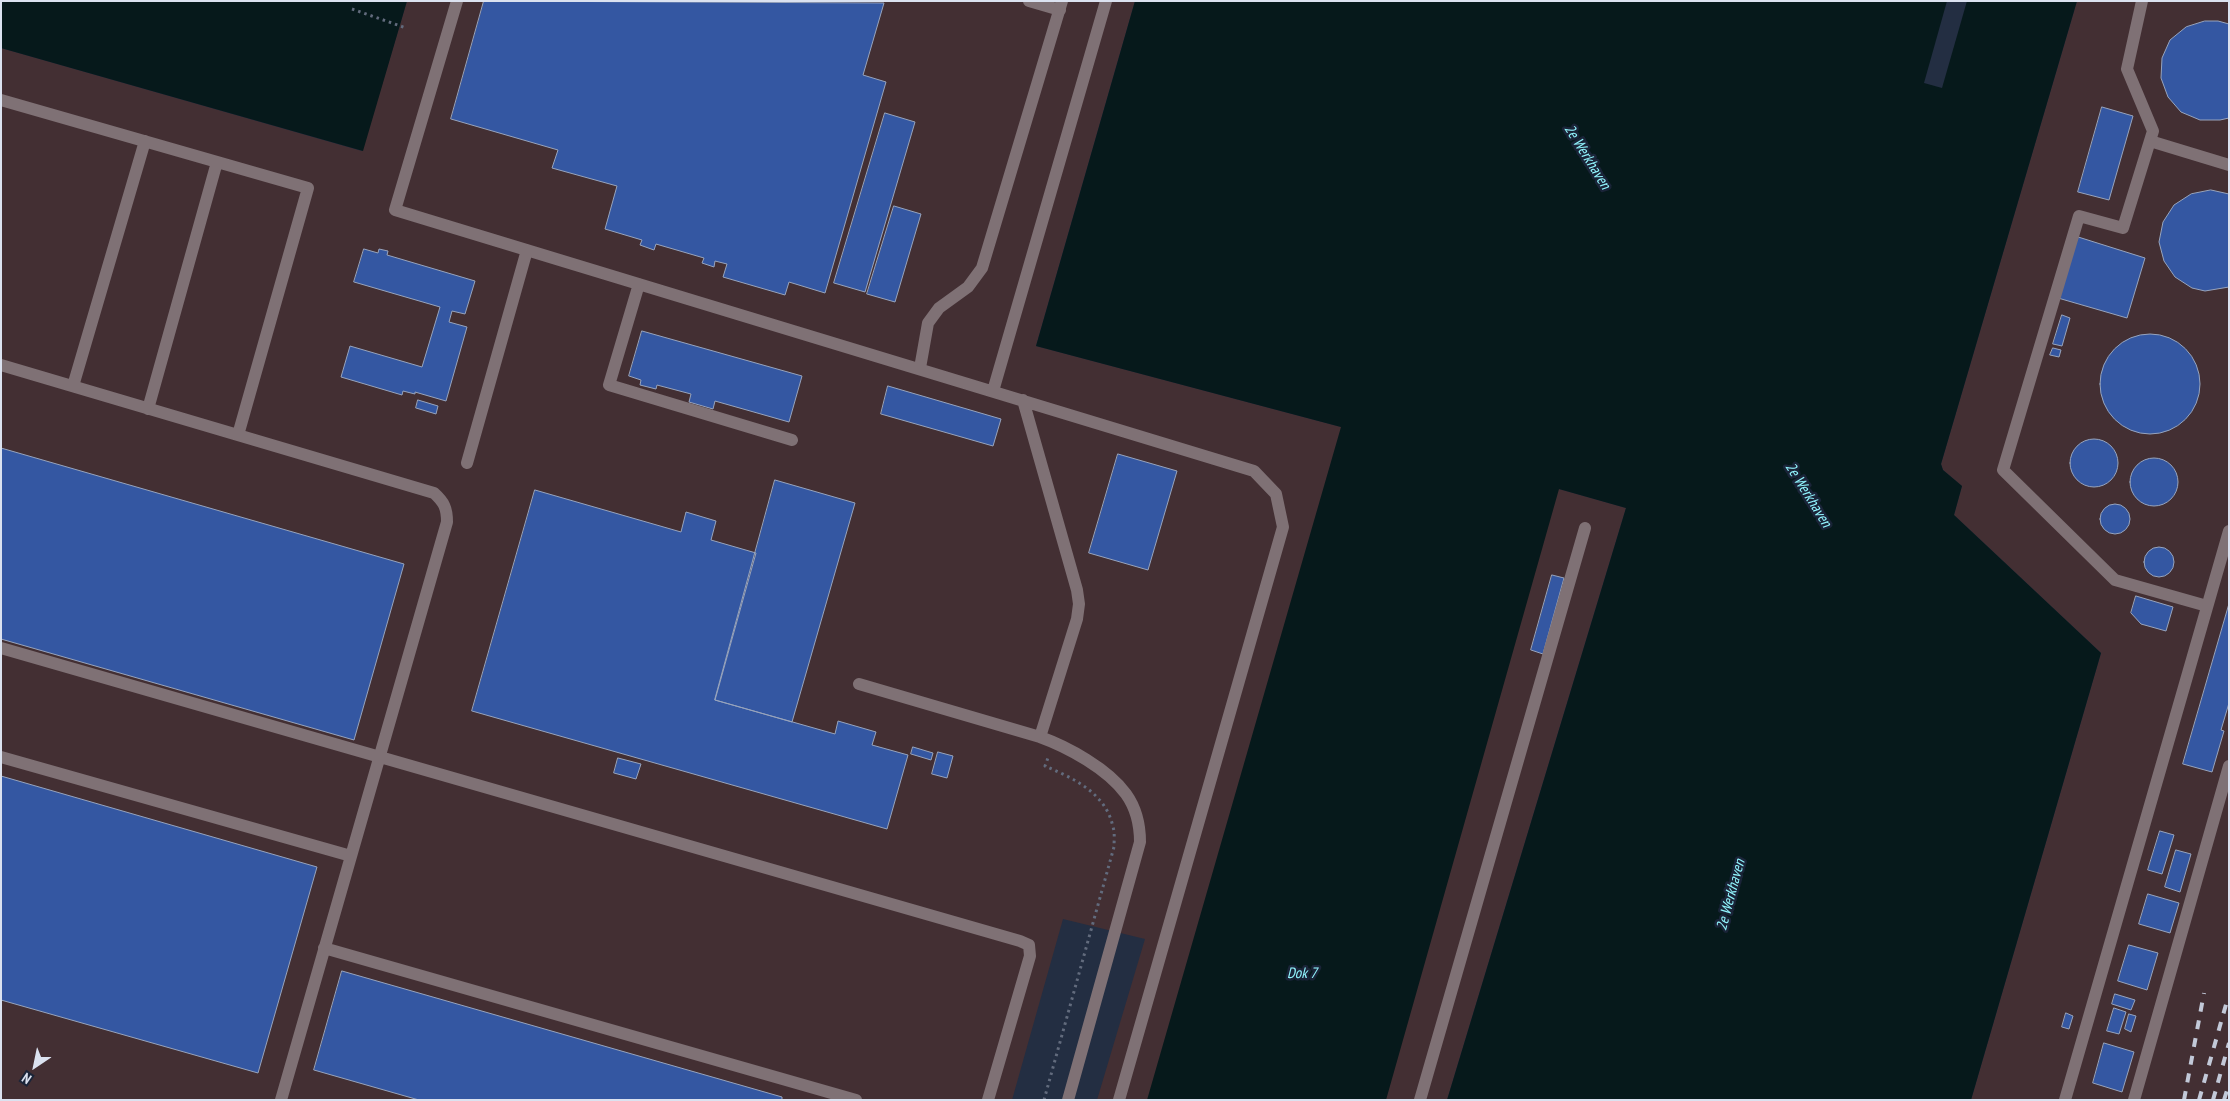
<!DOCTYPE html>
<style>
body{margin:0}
#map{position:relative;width:2230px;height:1101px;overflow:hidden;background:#232e42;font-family:"PT Sans Narrow",sans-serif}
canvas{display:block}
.frame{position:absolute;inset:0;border:2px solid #dbe2f0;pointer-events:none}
.north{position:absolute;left:10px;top:1041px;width:50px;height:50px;-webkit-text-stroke:4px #1a2438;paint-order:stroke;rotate:214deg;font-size:14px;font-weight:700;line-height:20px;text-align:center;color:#dbe2f0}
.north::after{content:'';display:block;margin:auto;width:18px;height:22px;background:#dbe2f0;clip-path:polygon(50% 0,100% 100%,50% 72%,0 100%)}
</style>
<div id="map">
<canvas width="2230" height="1101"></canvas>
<div class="frame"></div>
<div class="north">N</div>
</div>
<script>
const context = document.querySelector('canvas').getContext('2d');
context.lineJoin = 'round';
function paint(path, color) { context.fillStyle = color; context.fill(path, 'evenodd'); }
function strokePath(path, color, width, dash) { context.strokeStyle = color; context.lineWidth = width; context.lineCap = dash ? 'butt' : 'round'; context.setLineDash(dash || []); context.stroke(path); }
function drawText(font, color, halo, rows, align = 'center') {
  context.font = font + ' "PT Sans Narrow",sans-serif'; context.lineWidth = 5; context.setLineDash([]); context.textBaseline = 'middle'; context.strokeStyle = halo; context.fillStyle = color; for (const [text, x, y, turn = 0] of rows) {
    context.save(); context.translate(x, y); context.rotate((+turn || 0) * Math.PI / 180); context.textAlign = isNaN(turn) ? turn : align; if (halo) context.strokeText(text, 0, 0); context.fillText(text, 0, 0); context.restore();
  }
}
paint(new Path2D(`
 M407,1H1135L1036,346L1341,427L1626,508L1447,1100H1097L1145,939L1063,919L1012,1100H1V48L362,151Z
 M2077,1H2229V1100H1971L2101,653L1954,515L1962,486L1943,470L1941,464Z`), '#432f33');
paint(new Path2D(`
 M1,1H407L363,151L1,48Z
 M1135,1H2077L1941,464L1943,470L1962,486L1954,515L2101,653L1971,1100H1447L1626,508L1559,489L1386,1100H1147L1341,427L1036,346Z`), '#06191b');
paint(new Path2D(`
 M1947,1H1967L1942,88L1924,83Z`), '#232e42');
const building = new Path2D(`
 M484,1L884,3L863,75L886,82L825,293L789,282L785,295L723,277L727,264L715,261L714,267L702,263L704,258L656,244L654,250L640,245L642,240L605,229L617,186L552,168L558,150L451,119Z
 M2205,21H2218L2229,24V118L2220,120H2200L2181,112L2168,97L2161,78L2162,58L2170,40L2186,27Z
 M2102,107L2133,116L2109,200L2078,192Z
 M885,113L915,122L865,292L834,283Z
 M2211,190L2229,194V287L2205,291L2192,288L2175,277L2164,261L2159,242L2163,222L2174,205L2191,194Z
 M894,206L921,214L895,302L867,294Z
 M2075,236L2145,258L2127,318L2058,298Z
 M364,249L378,253L379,249L388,251L387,255L475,281L465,314L452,311L449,322L467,327L446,401L415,392V394L403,391L402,395L341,377L350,346L422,367L440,307L354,282Z
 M2062,315L2070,318L2062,346L2053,344Z
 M642,331L802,376L789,422L715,401L713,409L689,402L691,394L657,385L656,389L640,385L641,380L629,376Z
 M2100 384a50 50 0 1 1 100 0a50 50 0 1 1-100 0Z
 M2053,348L2061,350L2059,357L2050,355Z
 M888,386L1001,419L993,446L881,414Z
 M418,400L438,406L436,414L416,408Z
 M2070 463a24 24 0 1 1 48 0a24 24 0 1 1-48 0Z
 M1,448L404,564L354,740L1,639Z
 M1118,454L1177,471L1148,570L1089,553Z
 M2130 482a24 24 0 1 1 48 0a24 24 0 1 1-48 0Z
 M775,480L855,503L792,722L715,700Z
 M535,490L681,532L686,512L716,521L711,540L756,553L715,700L835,734L838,721L876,732L872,745L908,755L887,829L472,711Z
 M2100 519a15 15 0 1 1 30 0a15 15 0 1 1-30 0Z
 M2144 562a15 15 0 1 1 30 0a15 15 0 1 1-30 0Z
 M1552,575L1564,578L1543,654L1531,650Z
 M2136,596L2173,607L2166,631L2141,624L2131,613Z
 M2229,604V703L2221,730L2224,731L2212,772L2183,764Z
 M913,747L933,753L931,760L911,754Z
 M938,752L953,756L947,778L932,774Z
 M618,758L641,764L636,779L614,773Z
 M1,776L317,867L258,1073L1,1000Z
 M2160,831L2174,835L2162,874L2148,870Z
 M2176,850L2191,854L2180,892L2165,887Z
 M2148,894L2179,903L2170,933L2139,924Z
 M2129,945L2158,953L2147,990L2118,981Z
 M342,971L782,1097V1100H419L314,1070Z
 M2115,994L2135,1000L2131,1010L2112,1004Z
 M2114,1008L2126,1012L2119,1034L2107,1031Z
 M2066,1013L2073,1016L2069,1029L2062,1027Z
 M2129,1014L2136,1016L2131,1032L2125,1029Z
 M2104,1043L2134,1052L2122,1092L2093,1083Z`);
paint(building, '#3457a2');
strokePath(building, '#97a4bd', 1);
strokePath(new Path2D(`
 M352,9L406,28
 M1044,1100L1114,847C1114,841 1115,833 1113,827C1106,793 1073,778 1045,766L1049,755`), '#626b7d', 3, [2.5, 4]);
strokePath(new Path2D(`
 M457,1L395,210L1254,471L1276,494L1283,527L1119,1100
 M1029,1L1060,10
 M2142,1L2127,69L2153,131L2123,228L2079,216L2003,470L2115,580L2207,606
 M1,100L308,188L238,435
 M2150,141L2229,165
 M639,284L609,385L792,440
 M1,365L434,493C444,502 447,508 447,522L281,1100
 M920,368L928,323L939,308L968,287L982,268L1062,1
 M73,386L145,141
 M993,391L1106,1
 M1023,400L1077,590L1079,604L1077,619L1040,737C1068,747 1108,769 1126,794C1136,808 1140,825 1140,842L1068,1100
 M148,409L217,162
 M467,463L527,250
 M1,648L1020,941L1029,945L1030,956L988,1100
 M859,684L1040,737
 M1,757L351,856
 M324,948L856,1100
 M1420,1100L1585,528
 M2065,1100L2229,531
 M2134,1100L2229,766`), '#7f7175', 12);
strokePath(new Path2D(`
 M2184,1100L2204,993
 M2199,1100L2227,1001
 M2213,1100L2229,1043
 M2224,1100L2229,1084`), '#c2c9d8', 4, [9, 9]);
drawText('italic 15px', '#92f6ff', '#1a2438', [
 ["2e Werkhaven",1587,157,58],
 ["2e Werkhaven",1808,495,58],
 ["2e Werkhaven",1731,895,-75],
 ["Dok 7",1302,974]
]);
</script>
